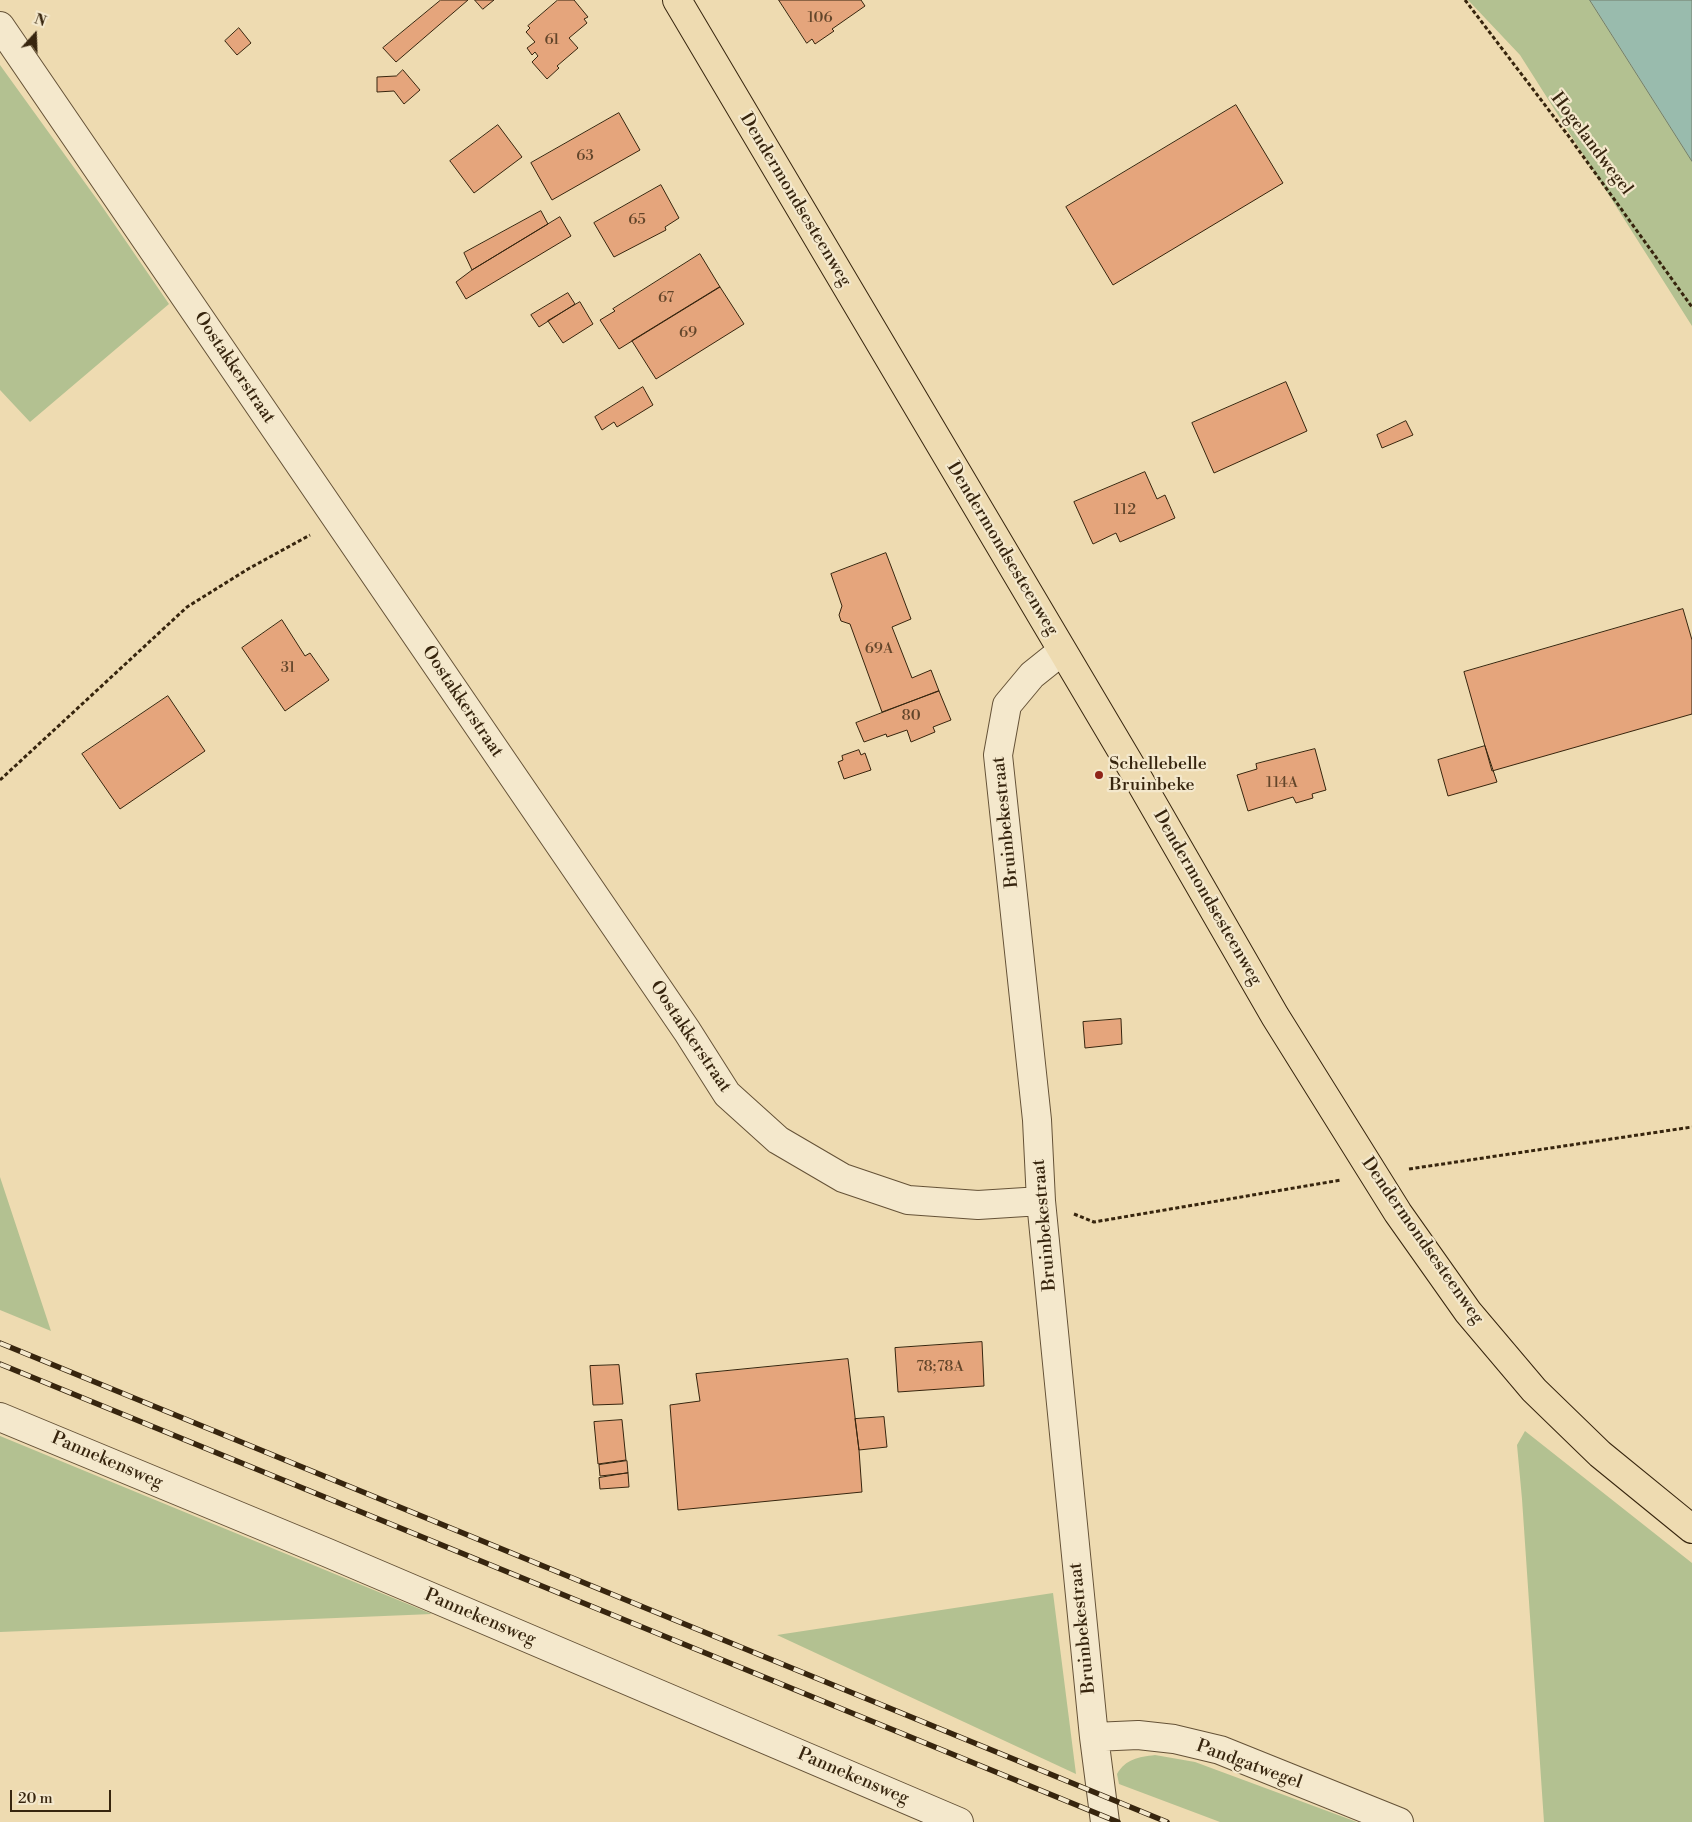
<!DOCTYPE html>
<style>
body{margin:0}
#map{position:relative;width:1692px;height:1822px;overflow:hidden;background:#eedbb1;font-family:"Libre Bodoni",serif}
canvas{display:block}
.north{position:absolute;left:10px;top:10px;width:50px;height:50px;-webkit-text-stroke:4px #f4e8cc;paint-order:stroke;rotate:20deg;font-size:14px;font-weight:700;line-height:20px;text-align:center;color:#37250e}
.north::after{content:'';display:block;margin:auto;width:18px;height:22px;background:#37250e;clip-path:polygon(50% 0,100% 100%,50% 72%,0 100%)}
.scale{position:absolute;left:10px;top:1790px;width:101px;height:22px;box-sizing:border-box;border:2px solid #37250e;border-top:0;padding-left:6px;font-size:15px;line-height:18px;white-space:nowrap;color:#37250e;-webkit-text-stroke:4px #f4e8cc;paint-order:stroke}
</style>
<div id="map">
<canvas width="1692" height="1822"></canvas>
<div class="north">N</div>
<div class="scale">20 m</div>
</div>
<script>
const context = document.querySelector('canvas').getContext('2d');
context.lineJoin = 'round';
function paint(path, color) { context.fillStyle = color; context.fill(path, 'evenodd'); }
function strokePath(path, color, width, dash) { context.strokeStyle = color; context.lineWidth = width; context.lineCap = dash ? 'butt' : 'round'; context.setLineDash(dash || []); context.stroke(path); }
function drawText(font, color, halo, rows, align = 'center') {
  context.font = font + ' "Libre Bodoni",serif'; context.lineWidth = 4.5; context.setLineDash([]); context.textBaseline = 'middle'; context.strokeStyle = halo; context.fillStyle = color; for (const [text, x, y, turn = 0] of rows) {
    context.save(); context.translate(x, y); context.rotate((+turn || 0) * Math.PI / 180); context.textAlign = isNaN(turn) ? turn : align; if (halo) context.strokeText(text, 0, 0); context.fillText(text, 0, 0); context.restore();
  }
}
paint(new Path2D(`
 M1468,0H1590L1692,161V326L1520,55Z
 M0,65L101,205L169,304L30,422L0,390Z
 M0,1177L51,1331L0,1310Z
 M1525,1431L1692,1563V1822H1544L1522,1499L1517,1445Z
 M0,1436L432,1614L0,1632Z
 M1053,1593L1076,1774L777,1635Z
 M1155,1755L1195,1762L1357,1822H1220L1119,1784L1117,1774C1126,1759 1138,1757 1155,1755Z`), '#b3c191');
const water = new Path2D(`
 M1590,0H1692V161Z`);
paint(water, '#99bbad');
strokePath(water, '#727f6d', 1);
const building = new Path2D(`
 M441,0H468L396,62L383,48Z
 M475,0H494L483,9Z
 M558,0H574L588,17L584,19L587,23L569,38L578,48L557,66L559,68L547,79L532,62L538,56L535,52L532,55L527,48L535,42L526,32L530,28L528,26Z
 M779,0H861L865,6L832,29L834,31L815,44L812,39L807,43Z
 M239,28L251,43L237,55L225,41Z
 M403,70L420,90L404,104L394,91L377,92V77L396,76Z
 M1236,105L1283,183L1113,285L1066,207Z
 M619,113L640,150L552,200L531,163Z
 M498,125L522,157L474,193L450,161Z
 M661,185L679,218L665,227L666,230L614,257L594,223Z
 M541,211L548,224L472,270L464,253Z
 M560,217L571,236L466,299L456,282L472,270Z
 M700,254L720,287L619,349L600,320L615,311L613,309Z
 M720,287L744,324L656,379L632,341Z
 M568,293L575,304L539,327L531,315Z
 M580,302L593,324L563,343L548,321Z
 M1286,382L1307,431L1214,473L1192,423Z
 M643,387L653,405L617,427L614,422L602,430L595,417Z
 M1406,421L1413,435L1382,448L1377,435Z
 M1145,472L1157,499L1165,495L1175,518L1120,542L1116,533L1093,544L1074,502Z
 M886,553L911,619L892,627L912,678L931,670L939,691L882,712L850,624L841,621L839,615L842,606L831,574Z
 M1683,609L1692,640V714L1492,771L1464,672Z
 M282,620L305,656L310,653L329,680L285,711L242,648Z
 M939,691L951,720L933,727L935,732L911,742L907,730L887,737L886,734L864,742L856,723Z
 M168,696L205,751L120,809L82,754Z
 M1485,746L1497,782L1448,796L1438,760Z
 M1315,749L1326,790L1312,794L1313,798L1296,803L1293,797L1248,811L1237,775L1257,769L1256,764Z
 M859,750L861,755L865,753L871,770L844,779L838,762L843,760L842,756Z
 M1121,1019L1122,1044L1085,1048L1083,1022Z
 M982,1342L984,1386L898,1392L895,1348Z
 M848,1359L859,1450L862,1492L678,1510L670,1405L700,1401L696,1374Z
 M619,1365L623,1404L593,1405L590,1366Z
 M884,1417L887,1447L859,1450L855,1419Z
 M622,1420L626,1460L598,1464L594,1422Z
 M627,1461L628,1473L600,1476L599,1465Z
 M628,1473L629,1487L600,1489L599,1478Z`);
paint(building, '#e5a57c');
strokePath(building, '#37250e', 1);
const minor = new Path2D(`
 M0,26L687,1031L727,1094L778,1140L843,1178L908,1200L978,1205L1041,1201
 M1062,651L1032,675L1007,705L998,755L1037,1120L1041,1201L1094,1737L1105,1822
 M0,1417L328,1553L959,1822
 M1094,1737L1138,1735L1174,1739L1220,1750L1399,1822`);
const major = new Path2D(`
 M677,0L1135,773L1275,1016L1398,1213L1468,1312L1534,1390L1600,1454L1692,1529`);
strokePath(minor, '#655237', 30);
strokePath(major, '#37250e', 30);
strokePath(new Path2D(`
 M1465,0L1567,134L1692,307
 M0,780L187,607L248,569L310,535
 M1409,1169L1692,1127
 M1074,1214L1094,1222L1341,1180`), '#37250e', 3, [4, 2.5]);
strokePath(minor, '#f4e8cc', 28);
strokePath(major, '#eedbb1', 28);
const rail = new Path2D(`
 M0,1343L1167,1822
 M0,1364L1118,1822`);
strokePath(rail, '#37250e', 5.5);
strokePath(rail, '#f4e8cc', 4, [11]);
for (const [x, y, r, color] of [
 [1099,775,5,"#8f2418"]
]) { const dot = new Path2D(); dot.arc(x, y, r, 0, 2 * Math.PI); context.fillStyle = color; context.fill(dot); strokePath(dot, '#f4e8cc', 2); }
drawText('15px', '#62452a', null, [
 ["106",820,18],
 ["61",552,40],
 ["63",585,156],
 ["65",637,220],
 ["67",666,298],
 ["69",688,333],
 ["112",1125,510],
 ["69A",879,649],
 ["31",288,668],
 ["80",911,716],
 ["114A",1282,783],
 ["78;78A",940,1367]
]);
drawText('18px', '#37250e', '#f4e8cc', [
 ["Hogelandwegel",1591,144,53],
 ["Dendermondsesteenweg",795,200,59],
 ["Oostakkerstraat",234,368,56],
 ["Dendermondsesteenweg",1002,549,59],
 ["Oostakkerstraat",462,702,56],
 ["Bruinbekestraat",1006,822,-96],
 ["Dendermondsesteenweg",1207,898,60],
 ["Oostakkerstraat",690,1037,56],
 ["Bruinbekestraat",1045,1225,-95],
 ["Dendermondsesteenweg",1422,1241,55],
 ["Pannekensweg",107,1461,23],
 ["Pannekensweg",480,1618,23],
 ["Bruinbekestraat",1083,1628,-96],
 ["Pandgatwegel",1249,1765,20],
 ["Pannekensweg",853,1777,23]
]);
drawText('18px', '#37250e', '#f4e8cc', [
 ["Schellebelle",1109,765],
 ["Bruinbeke",1109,786]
], 'left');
</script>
